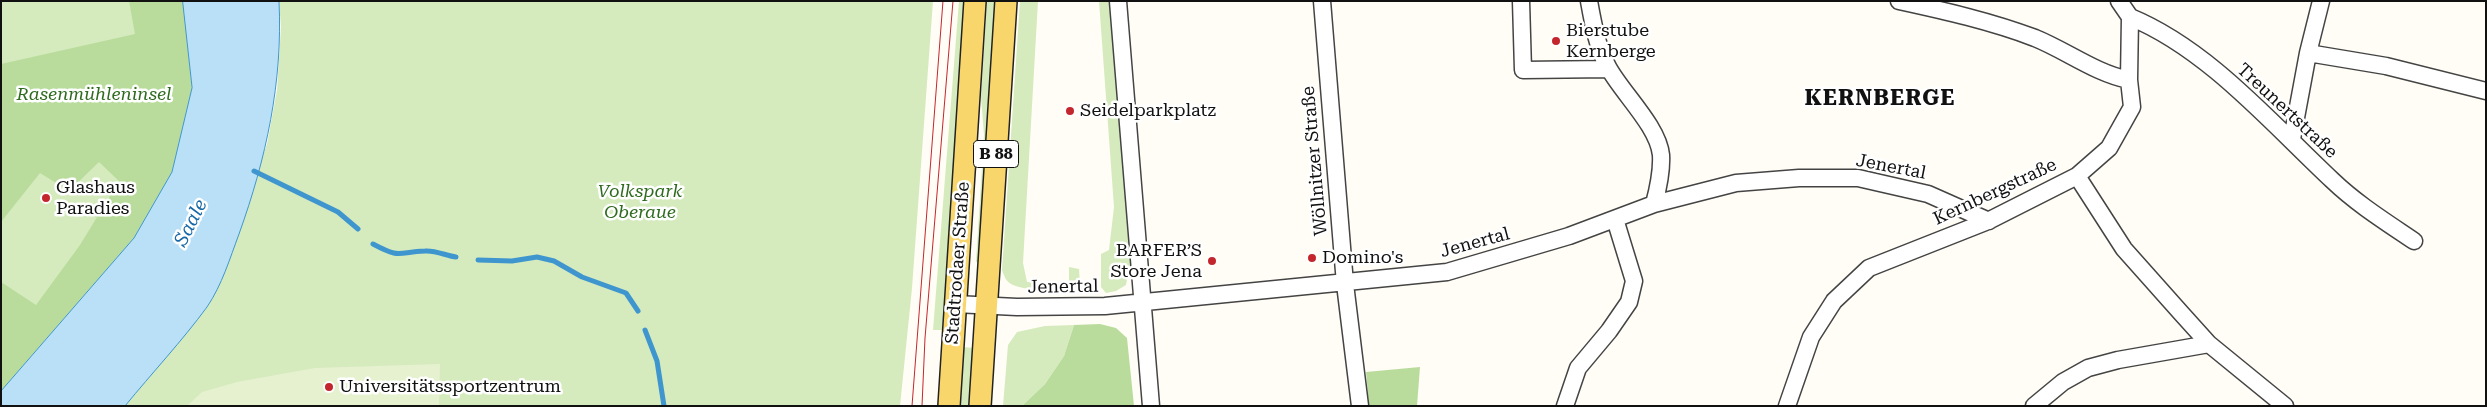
<!DOCTYPE html>
<meta charset="utf-8">
<style>
body{margin:0}
#map{position:relative;width:2487px;height:407px;overflow:hidden;background:#fffdf5;font-family:"Roboto Serif",serif}
canvas{display:block}
.frame{position:absolute;inset:0;border:2px solid #111;pointer-events:none}
</style>
<div id="map">
<canvas width="2487" height="407"></canvas>
<div class="frame"></div>
</div>
<script>
const context = document.querySelector('canvas').getContext('2d');
context.lineJoin = 'round';
function paint(path, color) { context.fillStyle = color; context.fill(path, 'evenodd'); }
function strokePath(path, color, width, dash) { context.strokeStyle = color; context.lineWidth = width; context.lineCap = dash ? 'butt' : 'round'; context.setLineDash(dash || []); context.stroke(path); }
function drawText(font, color, halo, rows, align = 'center') {
  context.font = font + ' "Roboto Serif",serif'; context.lineWidth = 5; context.setLineDash([]); context.textBaseline = 'middle'; context.strokeStyle = halo; context.fillStyle = color; for (const [text, x, y, turn = 0] of rows) {
    context.save(); context.translate(x, y); context.rotate((+turn || 0) * Math.PI / 180); context.textAlign = isNaN(turn) ? turn : align; if (halo) context.strokeText(text, 0, 0); context.fillText(text, 0, 0); context.restore();
  }
}
paint(new Path2D(`
 M1,1H183L181,131L172,172L134,238L1,391Z
 M279,1H933L912,288L900,406H125L208,306L267,144L277,90L281,27Z
 M959,1H966L945,330H933Z
 M987,1H998L982,263L976,262L984,135L981,97Z
 M1020,1H1038L1023,263L1027,282L1069,283V267L1079,269L1080,285C1070,292 1025,291 1013,285C1006,282 1004,276 1002,270Z
 M1099,1H1112L1134,269L1129,268L1126,285L1116,291L1106,293L1101,287V254L1109,250L1114,207Z
 M1074,325L1064,356L1045,384L1022,406H1003L1008,345L1017,332L1045,326Z
 M963,347L974,348L972,406H960Z`), '#d5ebbd');
paint(new Path2D(`
 M129,1H183L192,88L172,172L134,238L1,391V282L36,305L80,245L119,181L99,162L69,191L40,173L1,222V64L135,34Z
 M1100,324L1116,328L1127,338L1134,406H1022L1045,384L1064,356L1074,325Z
 M1420,367L1417,406H1369L1366,372Z`), '#b9dc9c');
paint(new Path2D(`
 M440,364L439,406H187L202,392L237,382L315,368Z`), '#e6f2cf');
const water = new Path2D(`
 M183,1H279C283,82 266,159 239,234C230,258 222,285 207,307C182,341 152,373 125,406H1V391L134,238L172,172L192,88Z`);
paint(water, '#b9e0f7');
strokePath(water, '#3f96cf', 1);
strokePath(new Path2D(`
 M254,171L338,212L358,229
 M373,244C401,259 397,252 425,251C435,250 447,256 456,257
 M478,260L512,261L537,257L554,261L582,277L626,293L638,311
 M645,330L657,361L664,406`), '#3f96cf', 5);
const minor = new Path2D(`
 M1118,1L1151,406
 M1322,1L1345,284L1360,406
 M1521,1L1523,70L1609,69
 M1589,1C1593,23 1597,47 1608,67C1622,93 1658,126 1661,155C1662,172 1658,189 1654,204
 M1899,1C1945,11 1990,21 2035,38C2067,51 2095,73 2129,80
 M2130,17C2208,49 2271,123 2332,180C2357,204 2386,222 2414,241
 M2308,53L2386,66L2486,91
 M2292,139L2308,53L2321,1
 M2077,176L2124,249L2181,313L2209,344L2285,406
 M955,304L1017,307L1105,306L1447,272L1569,236L1654,204L1736,183L1799,178H1858L1928,194L1989,221
 M1565,406L1578,368L1609,331L1629,302L1634,281L1615,219
 M1787,406L1811,337L1834,301L1869,268L1988,221L2077,176L2109,148L2132,107L2129,80L2130,17L2119,1
 M2034,406L2063,382L2088,368L2118,360L2209,344`);
const major = new Path2D(`
 M949,406L975,1
 M980,406L1006,1`);
strokePath(minor, '#444', 19);
strokePath(major, '#222', 24);
strokePath(minor, '#fff', 16);
strokePath(major, '#f9d66b', 21);
strokePath(new Path2D(`
 M912,406L943,1
 M922,406L925,338L953,1`), '#c4262e', 1);
for (const [x, y, r, color] of [
 [1556,41,5,"#c4262e"],
 [1070,111,5,"#c4262e"],
 [46,198,5,"#c4262e"],
 [1312,258,5,"#c4262e"],
 [1212,261,5,"#c4262e"],
 [329,387,5,"#c4262e"]
]) { const dot = new Path2D(); dot.arc(x, y, r, 0, 2 * Math.PI); context.fillStyle = color; context.fill(dot); strokePath(dot, '#fff', 2); }
for (const [x, y, w] of [
 [996,154,45]
]) { const box = new Path2D(); box.roundRect(x - w / 2, y - 13.5, w, 27, 4); context.fillStyle = '#fff'; context.fill(box); strokePath(box, '#111', 1); }
drawText('bold 16px', '#111', null, [
 ["B 88",996,154]
]);
drawText('18px', '#111', '#fff', [
 ["Bierstube",1566,31],
 ["Kernberge",1566,52],
 ["Seidelparkplatz",1080,111],
 ["Glashaus",56,188],
 ["Paradies",56,209],
 ["BARFER’S",1202,251,"right"],
 ["Store Jena",1202,272,"right"],
 ["Domino's",1322,258],
 ["Universitätssportzentrum",339,387]
], 'left');
drawText('italic 18px', '#2f6b1f', '#fff', [
 ["Rasenmühleninsel",94,95],
 ["Volkspark",640,192],
 ["Oberaue",640,213]
]);
drawText('18px', '#111', '#fff', [
 ["Treunertstraße",2287,111,43],
 ["Wöllnitzer Straße",1315,161,-95],
 ["Jenertal",1891,167,11],
 ["Kernbergstraße",1995,192,-25],
 ["Jenertal",1475,243,-15],
 ["Stadtrodaer Straße",958,263,-86],
 ["Jenertal",1063,287,-1]
]);
drawText('italic 19px', '#1768a6', '#fff', [
 ["Saale",191,223,-63]
]);
context.letterSpacing = '1px';
drawText('bold 22px', '#111', '#fff', [
 ["KERNBERGE",1880,99]
]);
context.letterSpacing = '0px';
</script>
